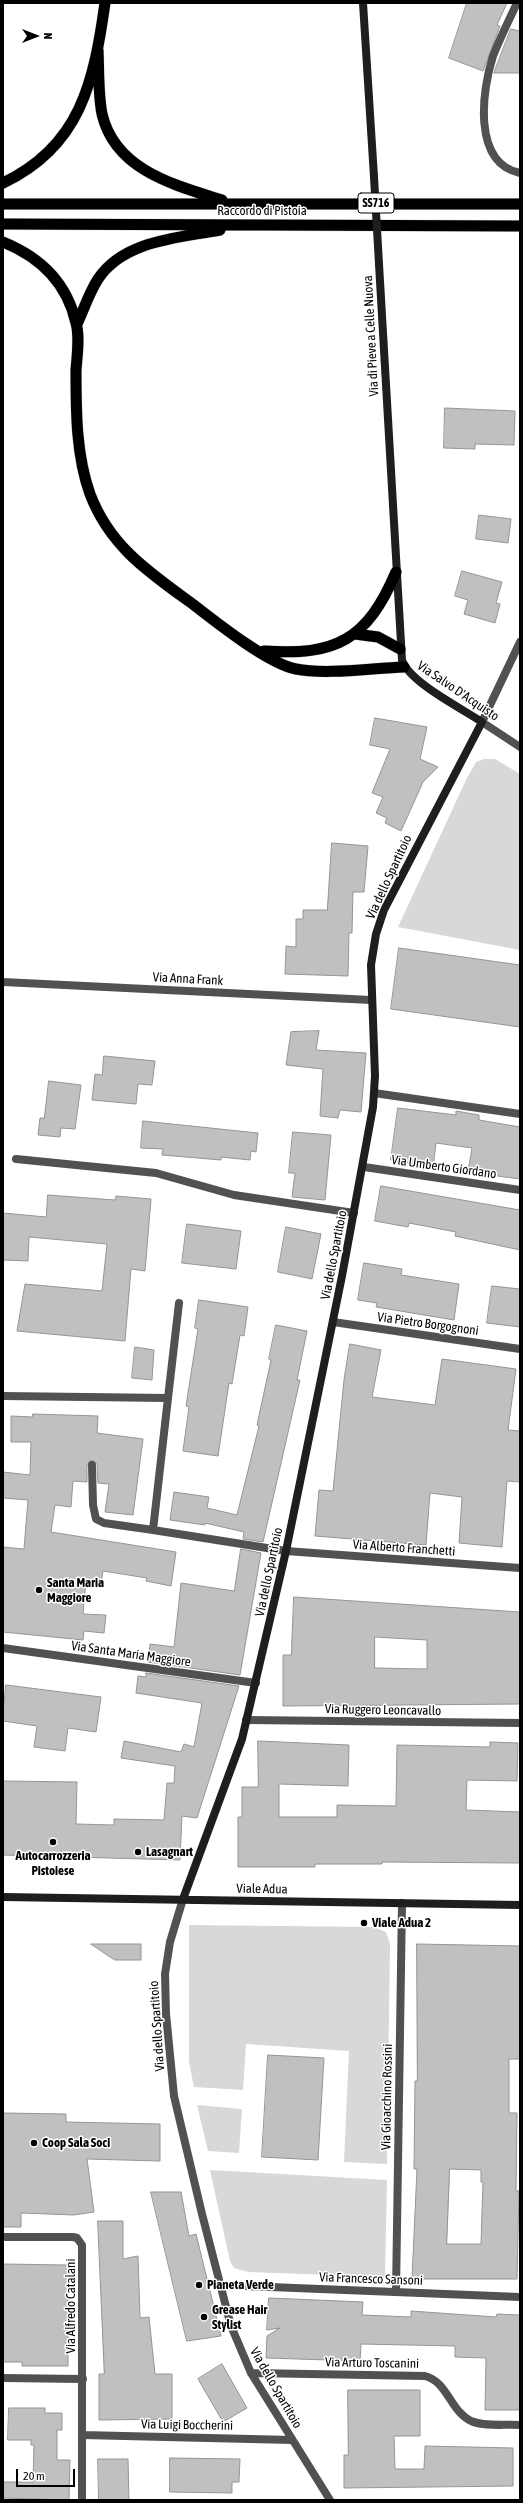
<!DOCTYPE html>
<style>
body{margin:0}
#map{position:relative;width:523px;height:2503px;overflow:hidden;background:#fff;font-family:"Asap Condensed",sans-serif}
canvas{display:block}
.frame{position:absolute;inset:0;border:4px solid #000;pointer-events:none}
.north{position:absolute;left:16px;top:16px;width:40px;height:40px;-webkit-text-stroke:3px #fff;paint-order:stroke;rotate:90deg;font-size:11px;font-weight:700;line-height:16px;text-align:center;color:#000}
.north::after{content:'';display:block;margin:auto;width:14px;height:18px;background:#000;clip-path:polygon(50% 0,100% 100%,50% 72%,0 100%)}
.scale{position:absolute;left:16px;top:2469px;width:59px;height:18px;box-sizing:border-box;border:2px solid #000;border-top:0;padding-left:5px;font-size:12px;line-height:14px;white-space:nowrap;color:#000;-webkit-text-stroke:3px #fff;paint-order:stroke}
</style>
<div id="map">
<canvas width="523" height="2503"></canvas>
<div class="frame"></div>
<div class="north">N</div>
<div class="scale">20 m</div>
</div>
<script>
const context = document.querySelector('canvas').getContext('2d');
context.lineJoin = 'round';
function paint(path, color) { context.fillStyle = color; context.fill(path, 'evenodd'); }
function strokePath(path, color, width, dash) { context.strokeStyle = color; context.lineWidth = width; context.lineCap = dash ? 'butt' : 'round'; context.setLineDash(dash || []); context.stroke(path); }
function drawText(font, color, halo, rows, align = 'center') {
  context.font = font + ' "Asap Condensed",sans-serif'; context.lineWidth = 3; context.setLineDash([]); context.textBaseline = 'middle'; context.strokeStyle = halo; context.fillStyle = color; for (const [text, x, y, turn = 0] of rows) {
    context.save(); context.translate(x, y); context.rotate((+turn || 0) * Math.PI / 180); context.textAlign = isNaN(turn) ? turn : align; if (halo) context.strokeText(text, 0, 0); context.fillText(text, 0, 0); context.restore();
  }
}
paint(new Path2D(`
 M484,759H495L520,774V950L398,927L466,780L476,762Z
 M189,1925L373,1927L386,1932L390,1944L387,2164L344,2162L349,2051L246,2044L243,2090L194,2087L189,2062Z
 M197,2105L242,2109L239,2153L208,2151Z
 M210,2170L387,2180L385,2277L248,2272L234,2268L230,2261Z`), '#d8d8d8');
const building = new Path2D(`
 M467,3H507L497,25L500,26L483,71L449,58Z
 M511,29L520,31V73H494Z
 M445,408L515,411L514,445L475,444V449L444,448Z
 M479,515L511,519L508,543L476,539Z
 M462,571L502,582L496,603L500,604L495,623L464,614L468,600L455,596Z
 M375,718L427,727L420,759L438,767L423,782L401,831L385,823L387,818L376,813L383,797L372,793L390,749L370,745Z
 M332,843L368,846L364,892H353L352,933H349L348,976L285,974L286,946L296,947V919H303V910H327Z
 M399,948L520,965V1027L391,1009Z
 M319,1031L316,1050L366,1053L361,1112L340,1110L338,1118L320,1116L323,1069L286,1065L291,1032Z
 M104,1056L155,1061L152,1085L138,1084L136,1104L92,1100L95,1074L102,1075Z
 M49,1081L81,1085L75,1129L61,1128L60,1137L38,1135L40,1118H44Z
 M398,1108L456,1115V1111L479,1115V1120L520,1127V1179L468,1172L472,1148L436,1143L433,1167L391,1160Z
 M143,1121L258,1133L256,1152L251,1151L250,1160L221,1157V1160L162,1155L163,1149L141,1148Z
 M293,1132L331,1135L325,1200L292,1197L295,1173H289Z
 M381,1186L520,1210V1250L455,1236L456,1232L409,1223L408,1227L375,1221Z
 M48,1195L115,1200L116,1196L151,1199L145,1271L131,1269L125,1341L17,1331L25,1284L102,1291L107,1244L29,1237L28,1261L3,1260V1213L46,1217Z
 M187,1224L241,1231L236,1269L182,1263Z
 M286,1227L321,1234L312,1279L278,1272Z
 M364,1263L402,1269L401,1275L459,1284L454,1320L376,1307L377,1303L358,1300Z
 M492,1286L520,1289V1327L487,1323Z
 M199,1300L248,1307L244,1336L240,1335L232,1384L229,1383L218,1456L183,1451L189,1407L186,1406L198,1329L195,1328Z
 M276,1325L307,1331L297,1380H300L263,1542L243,1539L244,1532L205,1523V1525L170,1520L174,1492L209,1497L207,1508L237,1515L259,1426L257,1425L271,1360L269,1359Z
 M350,1344L381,1350L372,1397L435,1405L442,1359L516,1369L508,1430L520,1431V1482L507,1481L502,1547L459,1543L462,1497L430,1493L426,1545L315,1536L319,1490L333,1491L344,1380Z
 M135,1347L154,1350L152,1380L132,1378Z
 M33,1414L98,1416L97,1433L143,1439L133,1515L105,1512L109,1484L98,1483L97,1464L91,1460L87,1465V1482L73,1481L71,1507L55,1505L51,1532L176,1552L171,1586L146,1581L147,1578L103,1571L101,1583L86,1580L83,1614L106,1615L104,1633L84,1631L83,1640L3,1632V1547L24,1549L28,1500L3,1498V1472L30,1475L31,1442H11V1416L32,1417Z
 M241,1549L261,1553L240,1675L148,1662L150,1644L174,1647L181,1583L234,1591Z
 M294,1597L520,1612V1704L283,1706V1655H291ZM375,1637L427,1640V1669L375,1668Z
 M146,1673L239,1686L197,1818L182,1816L180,1860L3,1855V1781L77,1782L76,1824L114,1825V1819L164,1820L167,1783H174L175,1766L121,1758L124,1741L181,1752L184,1744L194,1747L202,1703L136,1693L138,1676L146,1677Z
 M6,1685L101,1697L96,1732L68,1728L65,1751L34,1747L37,1726L3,1721Z
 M258,1741L349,1745L348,1786L279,1784V1817H337V1805L396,1806L397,1745L490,1747V1742L518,1743L517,1781L467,1780L466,1810L520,1812V1863L382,1862V1864H315V1867H238V1817H242V1787H258Z
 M91,1944H141V1960H115Z
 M417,1944L520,1946V2059H509V2113H517L516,2191H519L517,2279H412L417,2169H414L415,2081H417ZM450,2169L481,2170V2182H483L481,2244H447Z
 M268,2055L324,2058L318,2160L262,2157Z
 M3,2113L66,2114V2122L160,2124V2161L87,2159L94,2212L74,2215L21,2213V2227H3Z
 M151,2192H181L189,2236L196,2234L221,2336L187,2341Z
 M98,2221H123V2259L138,2256L140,2318L149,2317L155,2374H172V2419L99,2420V2374H104Z
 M3,2264L68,2265V2366H22V2362H3Z
 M269,2298L363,2302L362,2315L411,2317V2311L496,2317L497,2314L520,2315V2410H485L486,2358L455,2357V2346L361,2344L360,2361L266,2358L267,2336L280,2328L267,2330Z
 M222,2364L247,2408L223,2422L198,2379Z
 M348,2390H420V2436H394L395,2469H424L425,2446L513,2448V2486L344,2488V2455H348Z
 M9,2408H45V2413H62V2430H57V2460H70L69,2500L3,2498V2482H33L34,2445H31V2440H8Z
 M170,2458L240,2459L239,2482H232V2493L170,2492Z
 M98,2459H128L129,2500H99Z`);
paint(building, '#c0c0c0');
strokePath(building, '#959595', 1);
const trunk = new Path2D(`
 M98,50C99,71 98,93 102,114C115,170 174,185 222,200
 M3,183C81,146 94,81 105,3
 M3,204H520
 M3,224L520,226
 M3,242C40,257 67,283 76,323C80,337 77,356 76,370C76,411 76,455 90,494C110,547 150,573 194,605C217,623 269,664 296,669C326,675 372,668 404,667
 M77,324C84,309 89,293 98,279C124,240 179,238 220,230
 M355,634L378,637L400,649
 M264,651C336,656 367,640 396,572`);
strokePath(trunk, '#dbdbdb', 12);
strokePath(new Path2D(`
 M82,2500V2435`), '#515151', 8);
strokePath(new Path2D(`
 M517,3C509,20 500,38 493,56C482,90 472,163 520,173
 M482,722L520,642
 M3,982L371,1000
 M374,1093L520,1114
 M16,1159L156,1173L234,1195L354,1213
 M364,1167L520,1190
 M333,1322L520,1349
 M3,1396L168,1398L153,1530L286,1551L520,1568
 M168,1398L179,1303
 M92,1465L93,1505L96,1519L104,1523L153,1530
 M3,1648L256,1683
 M246,1720L520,1723
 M183,1899L170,1942L165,1974L166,2014L174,2096L202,2214L231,2326L251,2373L330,2500
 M3,2237H73L77,2238L82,2245V2435L292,2440
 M220,2285L520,2297
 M396,2292L402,1903
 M251,2373L425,2376C448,2382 450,2411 471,2421C485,2427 504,2424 520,2425
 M3,2378L83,2379`), '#515151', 8);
strokePath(new Path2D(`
 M482,722L520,747`), '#515151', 8);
strokePath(new Path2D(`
 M363,3L374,177
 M3,1897L520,1905
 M183,1899L242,1739L286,1551L342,1276L373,1107L375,1076L371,965L376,934L384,910L482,722C461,708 409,682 402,660L379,264`), '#1e1e1e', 8);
strokePath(trunk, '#000', 11);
strokePath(new Path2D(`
 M374,177L379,264`), '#1e1e1e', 8);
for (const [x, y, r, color] of [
 [39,1590,4,"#000"],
 [53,1842,4,"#000"],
 [138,1852,4,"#000"],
 [364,1923,4,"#000"],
 [34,2143,4,"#000"],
 [199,2285,4,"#000"],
 [204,2317,4,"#000"]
]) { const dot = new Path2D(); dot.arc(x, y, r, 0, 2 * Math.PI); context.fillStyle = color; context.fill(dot); strokePath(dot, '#fff', 1.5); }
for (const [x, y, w] of [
 [376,203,36]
]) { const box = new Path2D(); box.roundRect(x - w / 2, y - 10, w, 20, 3); context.fillStyle = '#fff'; context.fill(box); strokePath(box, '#000', 1); }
drawText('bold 12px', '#000', null, [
 ["SS716",376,203]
]);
drawText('13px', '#000', '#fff', [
 ["Raccordo di Pistoia",262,211],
 ["Via di Pieve a Celle Nuova",371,336,-93],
 ["Via Salvo D'Acquisto",458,691,34],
 ["Via dello Spartitoio",389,877,-65],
 ["Via Anna Frank",188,979,3],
 ["Via Umberto Giordano",444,1167,8],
 ["Via dello Spartitoio",334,1255,-79],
 ["Via Pietro Borgognoni",428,1324,8],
 ["Via Alberto Franchetti",404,1548,4],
 ["Via dello Spartitoio",269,1572,-78],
 ["Via Santa Maria Maggiore",131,1654,8],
 ["Via Ruggero Leoncavallo",383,1710,1],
 ["Viale Adua",262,1889,1],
 ["Via dello Spartitoio",157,2026,-94],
 ["Via Gioacchino Rossini",387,2097,-89],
 ["Via Francesco Sansoni",371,2279,2],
 ["Via Alfredo Catalani",71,2306,-90],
 ["Via Arturo Toscanini",372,2363,1],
 ["Via dello Spartitoio",276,2388,60],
 ["Via Luigi Boccherini",187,2425,1]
]);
drawText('bold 13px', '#000', '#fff', [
 ["Santa Maria",47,1583],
 ["Maggiore",47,1598],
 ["Lasagnart",146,1852],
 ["Autocarrozzeria",53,1856,"center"],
 ["Pistoiese",53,1871,"center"],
 ["Viale Adua 2",372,1923],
 ["Coop Sala Soci",42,2143],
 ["Pianeta Verde",207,2285],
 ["Grease Hair",212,2310],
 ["Stylist",212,2325]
], 'left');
</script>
